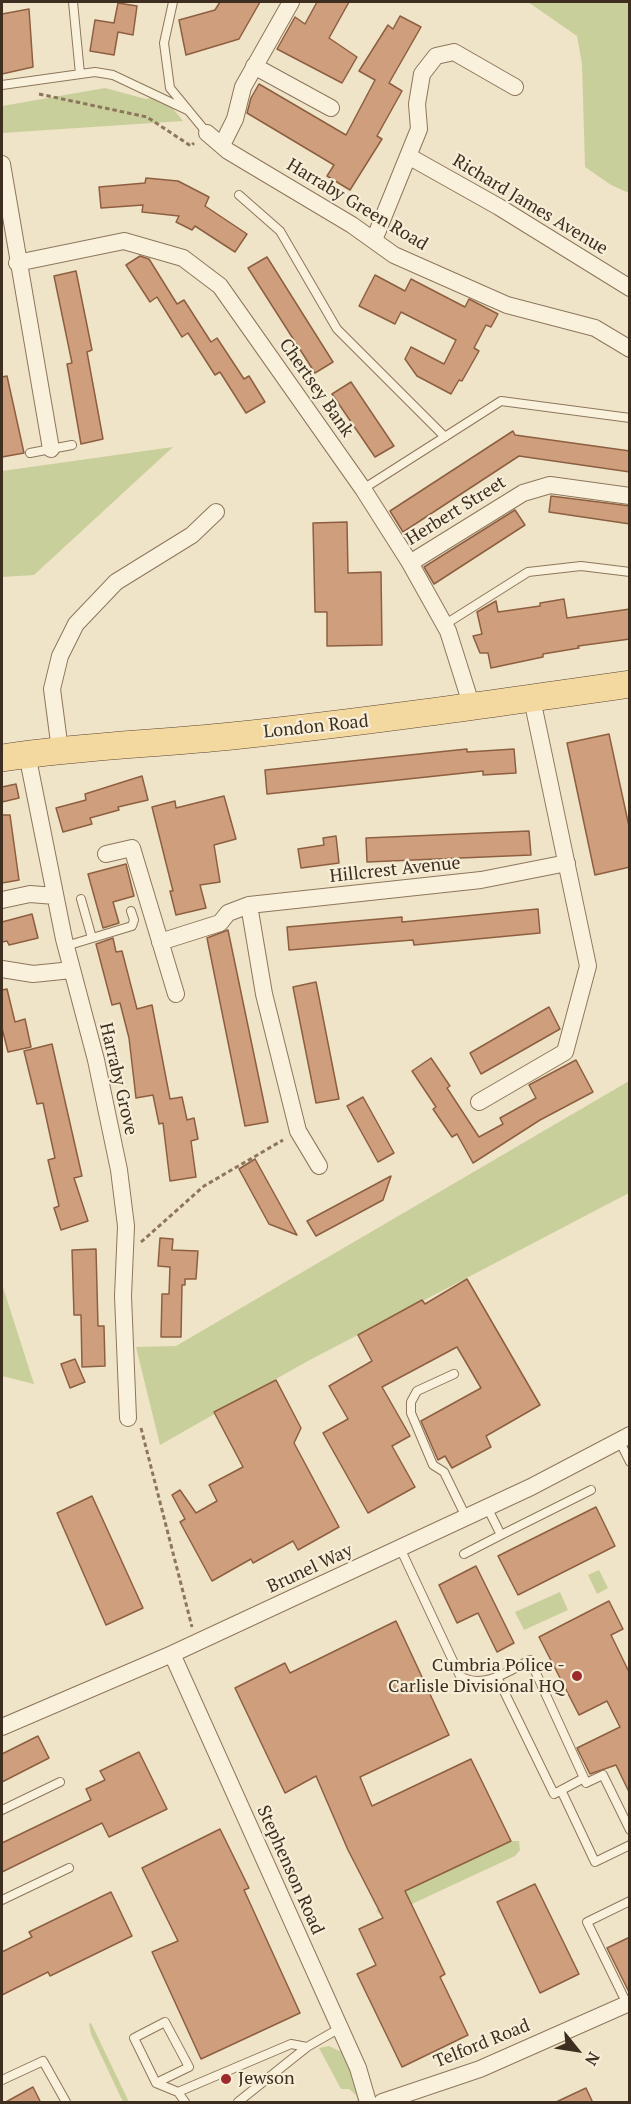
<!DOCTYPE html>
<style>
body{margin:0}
#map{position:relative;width:631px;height:2104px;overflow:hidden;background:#f0e4c8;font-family:"PT Serif",serif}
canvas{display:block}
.frame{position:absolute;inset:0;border:3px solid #3d2e20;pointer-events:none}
.north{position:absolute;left:547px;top:2020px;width:60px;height:60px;-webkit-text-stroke:4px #f7eed8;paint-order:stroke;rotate:120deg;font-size:16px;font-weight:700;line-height:24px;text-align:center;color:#3d2e20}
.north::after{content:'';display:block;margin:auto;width:21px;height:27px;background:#3d2e20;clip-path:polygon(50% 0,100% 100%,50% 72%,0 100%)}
</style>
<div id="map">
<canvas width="631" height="2104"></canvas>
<div class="frame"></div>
<div class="north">N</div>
</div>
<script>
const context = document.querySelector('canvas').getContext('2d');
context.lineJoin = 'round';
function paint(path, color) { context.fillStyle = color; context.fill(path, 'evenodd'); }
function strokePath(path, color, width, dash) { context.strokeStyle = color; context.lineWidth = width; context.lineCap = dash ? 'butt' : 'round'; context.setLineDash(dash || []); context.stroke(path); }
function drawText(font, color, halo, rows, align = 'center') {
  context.font = font + ' "PT Serif",serif'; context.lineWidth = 4.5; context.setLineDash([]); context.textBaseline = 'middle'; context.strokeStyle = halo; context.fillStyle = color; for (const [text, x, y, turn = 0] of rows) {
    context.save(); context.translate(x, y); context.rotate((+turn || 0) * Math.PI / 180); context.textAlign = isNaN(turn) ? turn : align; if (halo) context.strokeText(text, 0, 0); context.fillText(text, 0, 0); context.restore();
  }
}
paint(new Path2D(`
 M528,2H629V193L611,185L585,167L582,64L577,36Z
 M105,88L146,99L162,95L183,121L2,133V106Z
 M173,447L34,575L2,577V471Z
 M629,1081V1193L306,1362L160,1445L136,1347L176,1346Z
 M2,1284L34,1384L2,1376Z
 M599,1570L608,1588L597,1594L588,1575Z
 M560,1592L568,1610L524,1630L515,1612Z
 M511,1841H519L520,1850L515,1856L384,1917L377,1912L378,1904Z
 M91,2023L129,2102H123L91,2034L89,2024Z
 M329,2046L348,2055L363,2102H358L356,2095L349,2089H341L319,2048Z`), '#c9cf9b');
const building = new Path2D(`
 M220,2H260L239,39L186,55L179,20L215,10Z
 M317,2H349L329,38L357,57L342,83L277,49L295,17L305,24Z
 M118,3L137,6L133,35L118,32L114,55L90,51L95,20L114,23Z
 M29,9L33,67L2,74V14Z
 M400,16L421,27L389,83L402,91L377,136L382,139L350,190L327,176L334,165L247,113L251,98L259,84L346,135L375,80L359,71L388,25L393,29Z
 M146,178L178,181L209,197L205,206L247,234L235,252L195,226L192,230L176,222L179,216L142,212L143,205L101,208L99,187L145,183Z
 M140,256L149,259L177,304L184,300L211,342L217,338L244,379L249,376L265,402L246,413L220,372L215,375L188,333L182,337L157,297L150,302L126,265Z
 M267,257L333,362L315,373L248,268Z
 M76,271L92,350L87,352L103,439L81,444L67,364L72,363L54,276Z
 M375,275L405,291L411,279L465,307L469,299L498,314L491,327L486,325L474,348L479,351L462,381L459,380L451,394L417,376L405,359L411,347L444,364L456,340L401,312L395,324L359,306Z
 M7,376L24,453L2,457V377Z
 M351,382L394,446L375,457L332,394Z
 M513,431L515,435L630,451V472L519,456L403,532L390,511Z
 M551,496L630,506V524L549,512Z
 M515,510L525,525L434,584L424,567Z
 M347,522L348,573L381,572L382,645L327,646V612H315L313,523Z
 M564,599L567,618L630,609V639L578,646L579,648L543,654V657L491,668L488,653H480L473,636L482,634L477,612L496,601L498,612L540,606V603Z
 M609,734L630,831V867L595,875L567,743Z
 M467,749V752L514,749L516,773L483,775V771L267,794L265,770Z
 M142,776L148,800L118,807L119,810L90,818L92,824L63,832L56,808L86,800L85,794Z
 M16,784L19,798L2,802V787Z
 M224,796L236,839L214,845L220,882L200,885L206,908L176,915L170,891H173L152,807L175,801L176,808Z
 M2,815H10L19,880L2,883Z
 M529,831L531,855L367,862L366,838Z
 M336,836L339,863L301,868L298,849L324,845L323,838Z
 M126,864L134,896L113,902L119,923L103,928L88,874Z
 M538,909L540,933L414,945L413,940L289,950L287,927L402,917V922Z
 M32,914L38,938L9,945L7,941L2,942V922Z
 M228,930L268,1122L245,1126L207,938Z
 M113,938L116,952L122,951L137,1009L152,1005L170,1099L182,1097L187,1120L194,1118L198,1139L191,1141L196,1177L170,1181L163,1123L159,1124L153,1095L136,1098L129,1038L120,1003L112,1005L96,944Z
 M316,982L339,1099L316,1103L293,987Z
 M7,989L15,1022L25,1019L31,1047L8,1052L2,1028V990Z
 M549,1007L560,1029L481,1074L470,1053Z
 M52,1044L82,1176L74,1178L88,1221L61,1230L54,1208L59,1206L48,1160L55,1158L43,1103L37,1104L24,1051Z
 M431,1058L450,1086L447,1088L479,1137L503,1124L500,1118L536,1098L529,1085L576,1060L593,1092L540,1120L473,1163L457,1134L452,1137L433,1109L436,1107L412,1071Z
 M363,1097L394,1153L378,1162L347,1106Z
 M255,1159L297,1235L269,1224L239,1169Z
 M391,1176L383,1200L316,1236L307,1221Z
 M160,1238L173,1239L172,1250L198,1251L196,1279H185V1285H182L181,1337H161L162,1294H169L170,1267L158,1266Z
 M96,1249L98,1326H104L105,1366L82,1367L81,1315H74L72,1250Z
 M467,1279L540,1405L486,1436L491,1447L452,1468L445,1456L438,1460L421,1421L481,1388L457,1347L382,1387L410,1436L392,1446L415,1487L368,1513L323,1433L348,1419L329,1386L372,1361L358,1335L422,1300L425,1304Z
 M75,1359L85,1382L70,1388L61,1364Z
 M276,1380L301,1428L294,1443L339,1527L298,1550L293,1541L253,1563L251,1559L212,1581L180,1522L185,1519L172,1495L180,1490L196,1513L217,1501L209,1485L243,1467L214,1412Z
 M92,1496L143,1608L106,1625L57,1513Z
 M596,1507L615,1546L518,1595L498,1556Z
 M476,1566L514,1643L497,1652L478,1613L457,1623L439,1585Z
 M609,1601L623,1629L611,1635L630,1674V1794L616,1765L590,1774L577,1748L620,1727L607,1701L579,1715L539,1637Z
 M396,1621L449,1735L360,1777L372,1806L471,1759L511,1841L405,1891L445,1974L440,1977L468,2035L402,2067L357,1974L376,1965L359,1929L383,1918L348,1850L316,1776L285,1793L235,1688L285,1663L290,1673Z
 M38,1736L49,1758L2,1782V1754Z
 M139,1752L167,1809L109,1837L102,1823L2,1872V1843L91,1800L86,1789L105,1780L100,1771Z
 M220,1829L249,1888L244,1890L300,2013L201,2059L152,1952L178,1941L142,1868Z
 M535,1884L579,1974L540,1993L497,1902Z
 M111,1892L132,1936L50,1976L48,1972L2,1995V1952L32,1937L29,1932Z
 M630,1937V1994L607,1948Z
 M33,2087L41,2103H4Z
 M586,2088L593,2103H554Z`);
paint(building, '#cf9f7d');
strokePath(building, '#8d5f41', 1.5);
const lane = new Path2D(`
 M73,2L80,74
 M173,2L164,43L170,88L207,133
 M2,85L95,72L113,75L187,110
 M239,195L280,231L337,329L445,437
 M30,453L72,445
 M363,489L501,401L630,418
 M444,625L528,572L581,566L630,572
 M81,899L92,938
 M66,946L132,926L134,920L131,911
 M454,1374L417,1391L411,1402V1413L433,1465L444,1472L466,1517
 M619,1440L630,1462
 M487,1507L501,1535L591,1490
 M400,1548L460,1676C483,1690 509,1671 530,1660L584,1778L554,1794L497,1677
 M464,1554L501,1535
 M584,1778L586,1783L603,1775L630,1830
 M561,1790L595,1862L630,1845
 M2,1810L60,1782
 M2,1900L69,1868
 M627,2004L587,1922L630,1901
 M2,2080L43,2061L66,2102
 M156,2083L189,2067L165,2022L134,2038L156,2083L178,2092
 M185,2102L178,2092L291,2044L307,2047
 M238,2102L307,2047L340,2028`);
const street = new Path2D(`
 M254,66L331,108
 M207,133L228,151L352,225L394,255L507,305L595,328L630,349
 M222,145L235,119L243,87L291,2
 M410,157L499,207L630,288
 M2,164L51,449
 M374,240L419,129L417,104L422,74L436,56L454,52L515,87
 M17,263L124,241L183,258L220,286L363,489L410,563L448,631L472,707
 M410,563L523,493L550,485L630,496
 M60,750L52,689L60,656L76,624L116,582L192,535L216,512
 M27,754L64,939L96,1060L119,1170L126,1226L123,1296L128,1418
 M106,854L132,848L176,994
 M2,900L30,894L55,896
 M249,905L264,994L298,1131L319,1166
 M160,942L220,923L228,913L249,905L481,880L567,863
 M2,969L33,974L72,970
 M479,1102L565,1052L588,966L532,699
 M172,1654L358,2068L368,2102
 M2,1727L172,1654L531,1487L630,1435
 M382,2102L480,2069L627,2004`);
const primary = new Path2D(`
 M2,758C78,746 155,744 232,736C365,722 497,703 630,684`);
strokePath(lane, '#8d765c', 10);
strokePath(street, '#8d765c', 18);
strokePath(primary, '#5b4430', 28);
strokePath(new Path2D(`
 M39,94L147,117L191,146L194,143
 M141,1242L204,1186L283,1140
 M141,1428L192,1627`), '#8d765c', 3, [4.5, 3]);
strokePath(lane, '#faf1dc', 8);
strokePath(street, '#faf1dc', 16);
strokePath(primary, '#f3d9a0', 27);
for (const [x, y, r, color] of [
 [577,1676,6,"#9e2a2b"],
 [226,2079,6,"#9e2a2b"]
]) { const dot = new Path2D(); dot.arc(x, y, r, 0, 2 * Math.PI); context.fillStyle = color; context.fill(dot); strokePath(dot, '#f7eed8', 2); }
drawText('18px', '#3d2e20', '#f7eed8', [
 ["Harraby Green Road",357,205,31],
 ["Richard James Avenue",530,205,31],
 ["Chertsey Bank",316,388,55],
 ["Herbert Street",456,511,-32],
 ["London Road",316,727,-6],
 ["Hillcrest Avenue",395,870,-6],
 ["Harraby Grove",118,1079,77],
 ["Brunel Way",310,1569,-25],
 ["Stephenson Road",290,1870,66],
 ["Telford Road",482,2044,-22]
]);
drawText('18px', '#3d2e20', '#f7eed8', [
 ["Cumbria Police -",565,1666],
 ["Carlisle Divisional HQ",565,1687],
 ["Jewson",238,2079,"left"]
], 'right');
</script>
